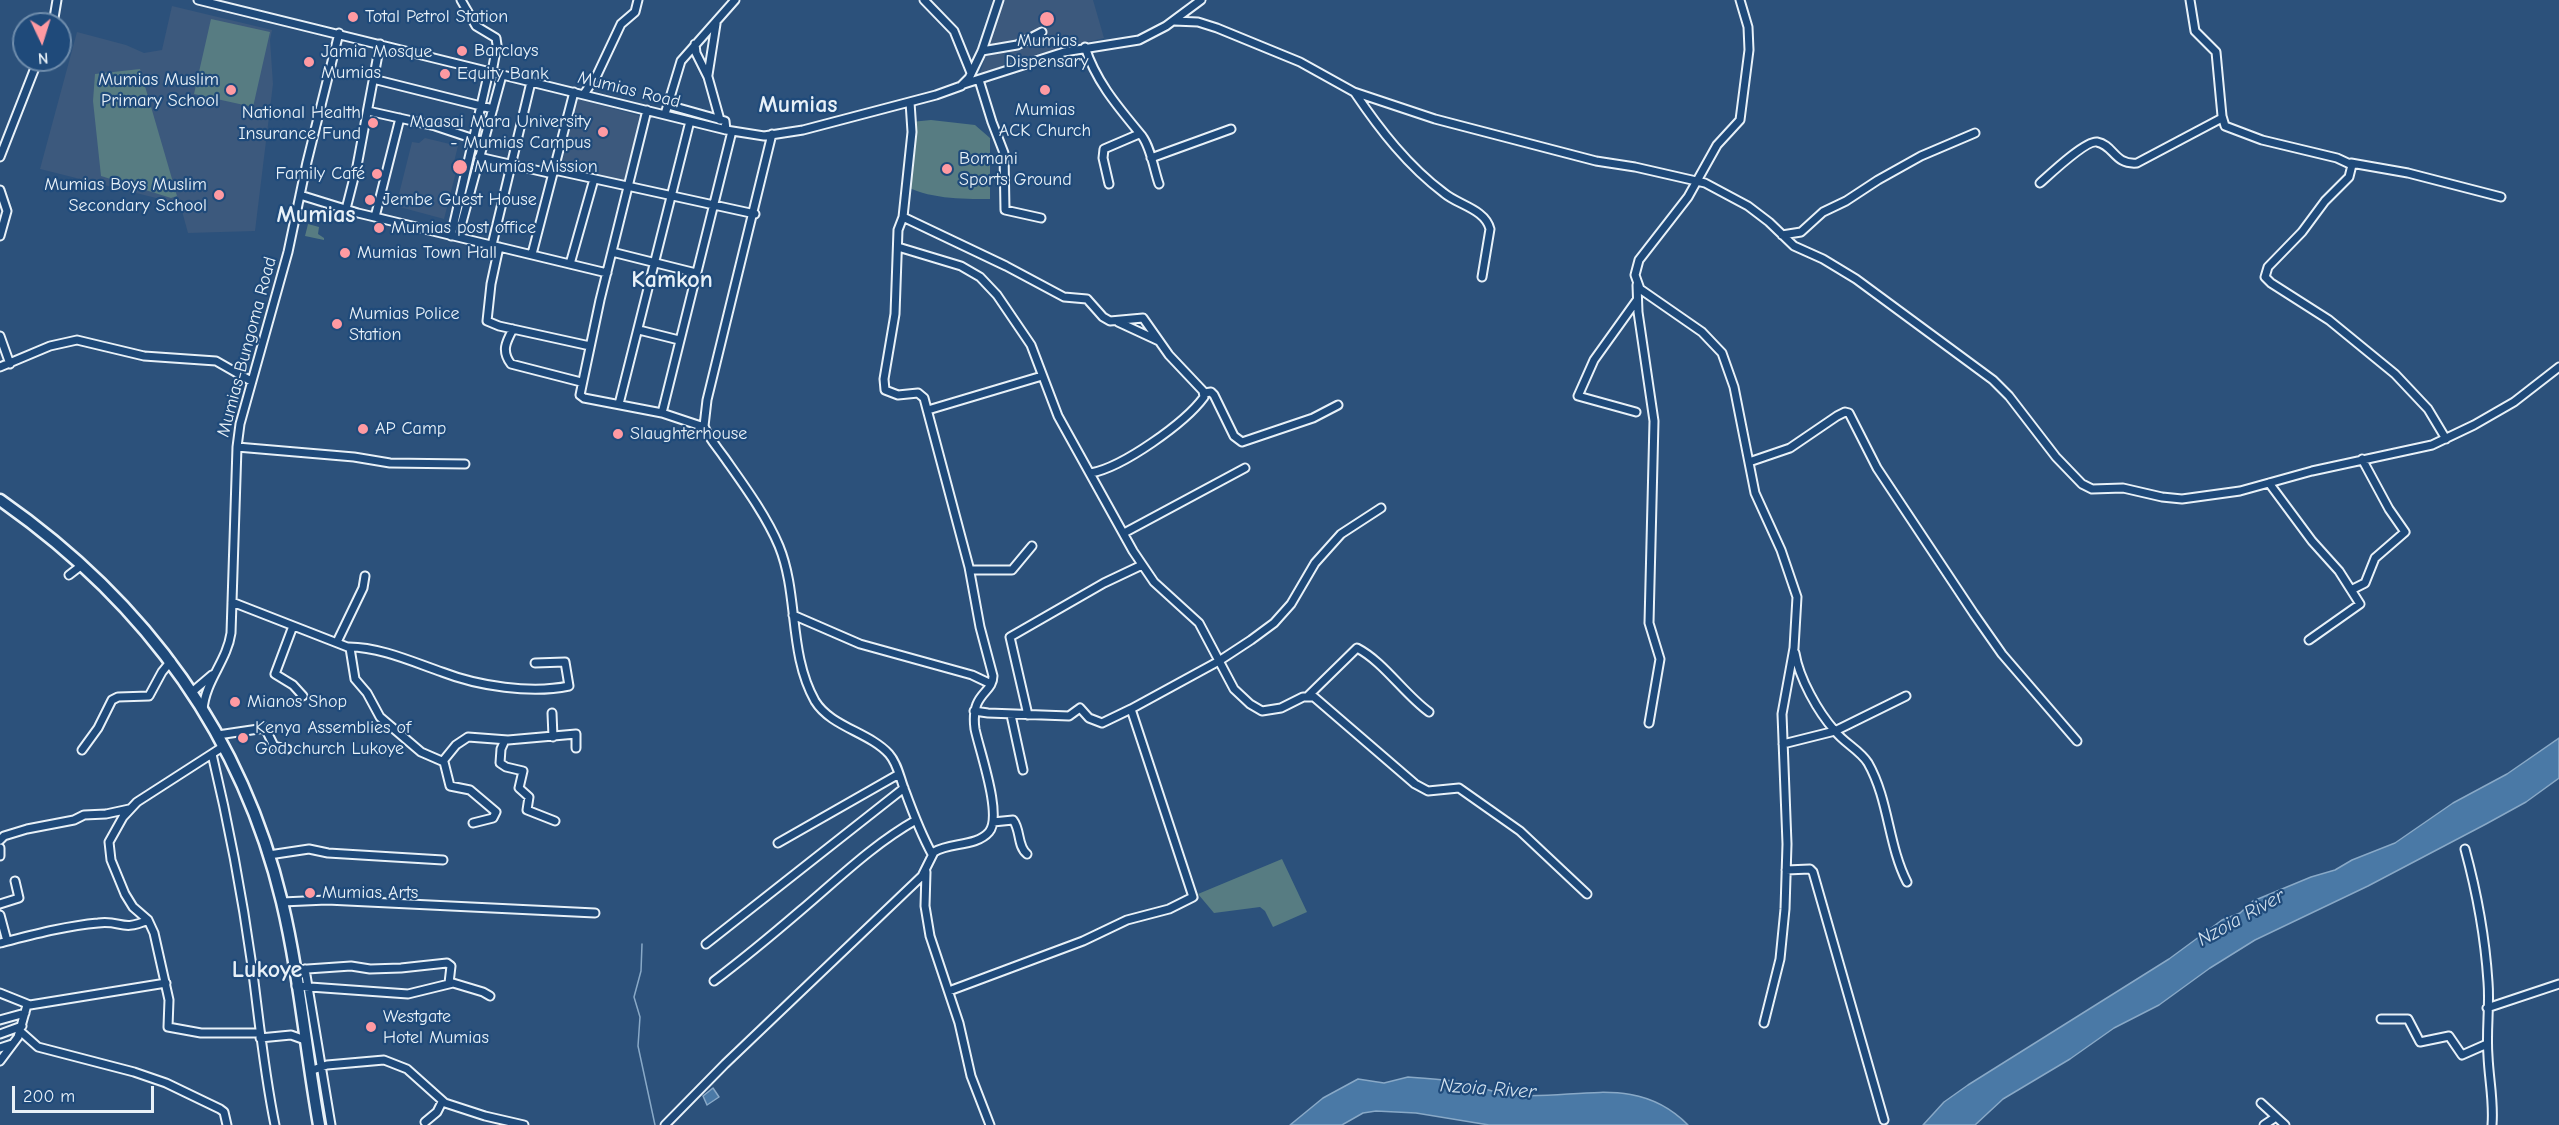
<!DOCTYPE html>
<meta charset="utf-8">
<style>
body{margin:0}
#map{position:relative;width:2559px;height:1125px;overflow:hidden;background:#2c517b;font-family:"Comic Neue",sans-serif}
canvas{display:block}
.north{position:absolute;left:12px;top:12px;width:60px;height:60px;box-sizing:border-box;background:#1f4a7a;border:2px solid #6f8dac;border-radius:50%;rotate:176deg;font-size:16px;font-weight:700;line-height:24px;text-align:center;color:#e8f1f8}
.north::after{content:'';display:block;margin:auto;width:21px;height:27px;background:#ff9aa2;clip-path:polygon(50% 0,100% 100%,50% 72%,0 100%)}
.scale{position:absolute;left:12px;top:1086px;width:142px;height:27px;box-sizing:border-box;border:3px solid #e8f1f8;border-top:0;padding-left:8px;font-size:18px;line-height:21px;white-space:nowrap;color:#e8f1f8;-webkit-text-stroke:4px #1f4a7a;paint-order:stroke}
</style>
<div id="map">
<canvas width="2559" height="1125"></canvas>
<div class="north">N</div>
<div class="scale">200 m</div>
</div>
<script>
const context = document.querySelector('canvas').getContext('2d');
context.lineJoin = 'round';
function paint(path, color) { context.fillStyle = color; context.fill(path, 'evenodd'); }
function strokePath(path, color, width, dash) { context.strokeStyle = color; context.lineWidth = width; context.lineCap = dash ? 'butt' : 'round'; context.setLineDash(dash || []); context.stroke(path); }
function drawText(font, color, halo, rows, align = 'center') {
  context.font = font + ' "Comic Neue",sans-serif'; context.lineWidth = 4.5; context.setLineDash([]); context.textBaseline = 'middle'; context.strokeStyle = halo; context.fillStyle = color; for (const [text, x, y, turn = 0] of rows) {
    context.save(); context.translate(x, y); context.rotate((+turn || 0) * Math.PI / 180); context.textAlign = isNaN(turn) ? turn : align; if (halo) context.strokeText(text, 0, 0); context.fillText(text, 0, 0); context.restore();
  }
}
paint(new Path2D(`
 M1002,0H1093L1104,38L1038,54L980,74Z
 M172,6L272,30L270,40L273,84L255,231L188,233L180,204L40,169L77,32L126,45L144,53L162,50Z
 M578,99L640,116L625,181L561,166Z
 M425,138L458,146L452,170L456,172L444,219L396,206L412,142L419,143Z`), '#3c597d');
paint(new Path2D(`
 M211,19L270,32L253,107L194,94Z
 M140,69L177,196L171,198L101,176L93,101L95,74Z
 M931,120L975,125L990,138V199C961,199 927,199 902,184L911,122Z
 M312,208L338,216V218L328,215L322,217L321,222L309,219Z
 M308,224L319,227L318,234L324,238V240L305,236Z
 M1282,859L1307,912L1273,927L1265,911L1260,907L1214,913L1198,894Z`), '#577c82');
const water = new Path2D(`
 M2559,738V778L2526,802L2486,824L2368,886L2255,940L2210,968L2159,1005L2114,1028L2070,1059L2003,1099L1975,1125H1923L1944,1102L1968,1085L2169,959L2222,920L2240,913L2253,901L2311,877L2335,870L2352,860L2395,843L2453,803L2507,774Z
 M1408,1077C1423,1078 1439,1079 1454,1081C1474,1084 1492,1093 1512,1095C1575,1101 1636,1072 1688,1125H1489L1416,1113L1376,1111L1363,1113L1342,1125H1290L1323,1098L1358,1079L1384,1083Z
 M713,1088L719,1097L707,1105L703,1096Z`);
paint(water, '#4a79a6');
strokePath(water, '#89a9c7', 1.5);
strokePath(new Path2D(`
 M642,944L641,971L634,997L640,1017L638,1046L655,1125`), '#89a9c7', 1.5);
const minor = new Path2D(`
 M198,0L726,130L764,136L803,130L936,95L961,86L969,78L982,51L999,0
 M461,0L476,26L496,38L497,45L492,72
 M924,0L954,31L971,73
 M1740,0L1748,27L1749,50L1740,120L1717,145L1688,197L1639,260L1635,275L1640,289L1702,332L1722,353L1734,387L1755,493L1781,550L1797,597L1794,648L1782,714L1787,844L1785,909L1780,959L1764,1023
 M2190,0L2195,31L2216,52L2222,116L2225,126L2262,140L2337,158L2352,165L2349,177L2325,201L2302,232L2268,267L2265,277L2271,283L2329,320L2395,374L2428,409L2446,439
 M1174,21L1198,22L1217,28L1300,62L1354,92L1435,119L1596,161L1635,167L1705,183L1748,206L1769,222L1794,246L1823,259L1856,279L1993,380L2009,396L2056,457L2082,484L2092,489L2123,488L2162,497L2182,499L2240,491L2312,471L2432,445L2474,425L2514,402L2559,367
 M53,24L57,0
 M695,44L696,53L708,77L720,120
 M1085,47C1096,82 1119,108 1142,136C1151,148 1154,170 1159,184
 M982,51L1017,45L1042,32
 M708,75L716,24
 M373,79L493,109
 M979,80L992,122L1004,153L1005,210L1041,218
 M964,84L1064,52L1139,40L1166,26L1201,0
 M1355,93C1380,130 1408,166 1444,193C1458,205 1485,209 1490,229L1482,277
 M584,94L597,75L621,24L635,12L638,0
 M668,105L725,121L726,130
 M647,110L600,300L580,395L584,398L662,413L704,427
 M368,111L435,126L483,142
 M665,114L681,61L735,0
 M772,134L707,400L704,426C708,437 717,447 724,457C743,484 766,515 779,546C799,595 788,653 815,701C831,727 869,732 889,754C898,764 900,779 905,791C913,813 921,834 932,854
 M0,157L38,60
 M479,157L553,174
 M1151,158L1231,129
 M2351,163L2408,173L2501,197
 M554,170L755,214
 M2040,183C2049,175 2086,140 2097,142C2114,145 2114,165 2137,163L2222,118
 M1109,184L1103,158L1104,149L1139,134
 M0,190L7,211L0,236
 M300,195L358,213L607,273
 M346,209L357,166L380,44
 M375,217L400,118
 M903,217L1006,266L1064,297L1087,299L1103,317L1110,321L1143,318L1169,355L1203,391L1204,397C1185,423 1123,467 1091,473
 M1782,235L1801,232L1823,212L1846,201L1878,180L1921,156L1975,133
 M451,236L489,71
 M458,237L502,75
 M492,245L531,82
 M499,247L491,284L487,321L499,326L590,346
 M898,247L961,266L980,277L997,295L1031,345L1058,416L1133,551L1154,582L1199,623L1234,689L1250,704L1262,711L1281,708L1303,697H1314L1415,784L1428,791L1459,788L1520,831L1587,894
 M612,252L696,273
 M532,254L574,92
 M570,264L594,179
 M1637,285L1638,312L1654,421L1649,623L1660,659L1649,723
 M1118,322L1159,341
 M513,329C506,342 501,351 511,364L581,382
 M639,330L679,340
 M0,336L10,364
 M0,367L50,346L77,340L144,356L216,361L251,381
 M1204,393L1211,392L1214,395L1234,436L1242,442L1313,418L1338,405
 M619,404L690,121
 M928,410L1042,376
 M1636,412L1578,396L1594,360L1637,300
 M662,413L732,131
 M237,447L354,457L390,463L465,464
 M1749,462L1790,448L1837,416L1845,412L1849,413L1877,468L1974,614L2002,654L2077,741
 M2269,483L2312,541L2339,571L2360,604L2309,640
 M1124,533L1245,468
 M970,570H1012L1032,546
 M69,575L82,565
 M2351,590L2365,583L2375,558L2405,532L2389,509L2362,459
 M232,602L350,648L355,679L367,693L380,717L421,752L444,762L450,786L470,790L496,812L493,818L473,823
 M793,615L860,644L972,675L991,684
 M293,626L275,674L293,685L303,696
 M337,642L363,588L365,576
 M349,647C380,647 413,662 442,672C478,686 531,694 569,686L565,662L535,663
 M1795,653C1799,678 1818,712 1835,731C1844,743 1860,750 1868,763C1889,800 1888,845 1907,882
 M192,692L212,675
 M1308,696L1357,648C1384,662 1404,694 1429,712
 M203,710C205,681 227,661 231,633L237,447L240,424L288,252L307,162L339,33
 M974,711L988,713L1069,716L1080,708L1089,718L1102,723L1131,709L1219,661L1251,640L1274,623L1291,604L1315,563L1341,534L1381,508
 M552,713L553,737
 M1011,715L1023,770
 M1028,715L1010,637L1104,583L1142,565
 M218,735L265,728L274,746L287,749
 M505,740L501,749L500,763L506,767L523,771L519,788L529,797L527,810L555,821
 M1783,744L1835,731L1906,696
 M224,746L137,802L123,817L109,842L111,860L125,894L133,907L148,920L154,933L169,1000L168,1027L201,1033H259
 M82,750L98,728L112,700L118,697L149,696L162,672L171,661
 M212,754C229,825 242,895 252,966C259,1019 264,1072 275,1125
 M443,761L456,745L468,737L508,740L576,734V748
 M993,822L1013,820C1021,830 1017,846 1027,854
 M0,840L4,836L27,829L74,820L84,815L106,814L129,809
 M778,843L899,774
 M0,848V856
 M2465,849C2477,893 2485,936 2488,982C2490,1006 2486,1031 2488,1056C2489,1080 2494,1101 2492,1125
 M269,855L309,849L328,853L443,860
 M1786,870L1810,869L1813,872L1884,1120
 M926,872L925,906L930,936L959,1023L971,1076L990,1125
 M282,902L327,900L595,913
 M0,904L19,898L15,881
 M0,915L7,941
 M0,943C32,935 65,926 98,923C122,920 121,932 148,920
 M706,944L904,788
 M305,969L331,1125
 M293,970L351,966L370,969L401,968L447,963L451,966L449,983
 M714,981C743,959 772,935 800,911C838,879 872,845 916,820
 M296,986L408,994L453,983L483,992L490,996
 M949,991L1083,941L1127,920L1169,909L1193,897L1131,709
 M0,993L30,1005L166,983
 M2487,1008L2559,984
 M2381,1019H2408L2420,1042L2449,1036L2462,1055L2487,1044
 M0,1020L25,1013
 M20,1031L38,1047L134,1072L166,1083L220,1109L224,1112L227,1125
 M0,1034L22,1026
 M260,1038L291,1035L305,1040
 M0,1048L12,1044
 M0,1061L18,1037L27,1005
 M310,1071L327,1065L384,1060L407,1069L445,1103L485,1116L524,1125
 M2261,1103L2285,1125
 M425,1122L437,1112L442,1102
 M665,1125L725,1064L922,876L934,852C950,842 976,847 989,832C1003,816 979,749 975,729C970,692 993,694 993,676L980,627L969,567L924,398L918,393L898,395L885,390L884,379L895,314L898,230L903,217L912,132L910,102
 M2264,1125L2276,1117`);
const highway = new Path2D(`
 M0,500C143,600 241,731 282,902C299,973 306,1052 319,1125`);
strokePath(minor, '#e8f1f8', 11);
strokePath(highway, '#e8f1f8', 15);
strokePath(minor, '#1f4a7a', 7);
strokePath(highway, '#1f4a7a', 10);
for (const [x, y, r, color] of [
 [353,17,6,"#ff9aa2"],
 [1047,19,8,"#ff9aa2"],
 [462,51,6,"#ff9aa2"],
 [309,62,6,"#ff9aa2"],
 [445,74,6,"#ff9aa2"],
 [231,90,6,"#ff9aa2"],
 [1045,90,6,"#ff9aa2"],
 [373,123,6,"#ff9aa2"],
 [603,132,6,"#ff9aa2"],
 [460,167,8,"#ff9aa2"],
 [947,169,6,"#ff9aa2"],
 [377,174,6,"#ff9aa2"],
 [219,195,6,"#ff9aa2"],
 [370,200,6,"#ff9aa2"],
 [379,228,6,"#ff9aa2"],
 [345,253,6,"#ff9aa2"],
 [337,324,6,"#ff9aa2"],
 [363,429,6,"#ff9aa2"],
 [618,434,6,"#ff9aa2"],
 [235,702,6,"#ff9aa2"],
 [243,738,6,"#ff9aa2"],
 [310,893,6,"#ff9aa2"],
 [371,1027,6,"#ff9aa2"]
]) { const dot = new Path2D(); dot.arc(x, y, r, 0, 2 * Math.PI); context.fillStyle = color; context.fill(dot); strokePath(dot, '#1f4a7a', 2); }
drawText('18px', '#e8f1f8', '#1f4a7a', [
 ["Total Petrol Station",365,17],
 ["Mumias",1047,41,"center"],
 ["Dispensary",1047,62,"center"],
 ["Barclays",474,51],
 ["Jamia Mosque",321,52],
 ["Mumias",321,73],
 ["Equity Bank",457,74],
 ["Mumias Muslim",219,80,"right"],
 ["Primary School",219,101,"right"],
 ["Mumias",1045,110,"center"],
 ["ACK Church",1045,131,"center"],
 ["National Health",361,113,"right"],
 ["Insurance Fund",361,134,"right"],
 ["Maasai Mara University",591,122,"right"],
 ["- Mumias Campus",591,143,"right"],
 ["Bomani",959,159],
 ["Sports Ground",959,180],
 ["Mumias Mission",474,167],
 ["Family Café",365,174,"right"],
 ["Mumias Boys Muslim",207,185,"right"],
 ["Secondary School",207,206,"right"],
 ["Jembe Guest House",382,200],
 ["Mumias post office",391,228],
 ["Mumias Town Hall",357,253],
 ["Mumias Police",349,314],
 ["Station",349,335],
 ["AP Camp",375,429],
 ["Slaughterhouse",630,434],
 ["Mianos Shop",247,702],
 ["Kenya Assemblies of",255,728],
 ["God church Lukoye",255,749],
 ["Mumias Arts",322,893],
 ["Westgate",383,1017],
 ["Hotel Mumias",383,1038]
], 'left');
drawText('18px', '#e8f1f8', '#1f4a7a', [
 ["Mumias Road",629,90,14],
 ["Mumias-Bungoma Road",247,347,-75]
]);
drawText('italic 20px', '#d0dfec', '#1f4a7a', [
 ["Nzoia River",2241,918,-29],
 ["Nzoia River",1488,1089,4]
]);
drawText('bold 24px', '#e8f1f8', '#1f4a7a', [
 ["Mumias",798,105],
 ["Mumias",316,215],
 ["Kamkon",672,280],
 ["Lukoye",267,970]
]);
</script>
